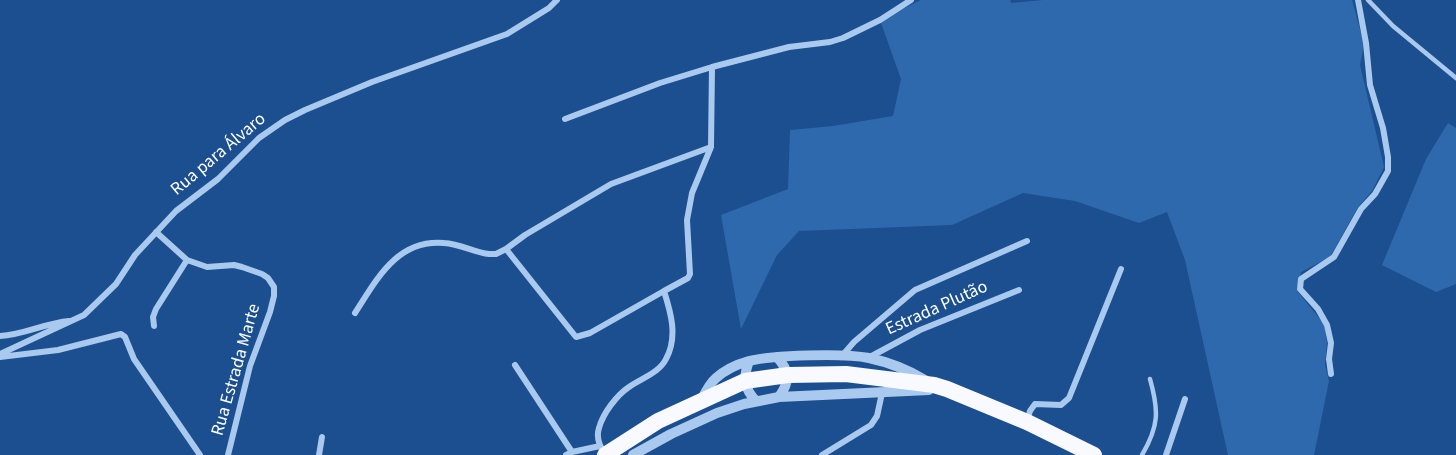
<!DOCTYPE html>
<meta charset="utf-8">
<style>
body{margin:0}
canvas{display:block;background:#1b4f8f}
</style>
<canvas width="1456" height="455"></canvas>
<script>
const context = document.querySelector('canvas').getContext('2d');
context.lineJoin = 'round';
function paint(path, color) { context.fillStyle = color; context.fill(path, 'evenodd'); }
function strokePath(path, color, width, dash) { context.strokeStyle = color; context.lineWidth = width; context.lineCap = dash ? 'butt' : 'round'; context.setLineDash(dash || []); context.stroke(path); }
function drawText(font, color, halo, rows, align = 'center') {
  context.font = font + ' "Source Sans 3",sans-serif'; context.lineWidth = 4.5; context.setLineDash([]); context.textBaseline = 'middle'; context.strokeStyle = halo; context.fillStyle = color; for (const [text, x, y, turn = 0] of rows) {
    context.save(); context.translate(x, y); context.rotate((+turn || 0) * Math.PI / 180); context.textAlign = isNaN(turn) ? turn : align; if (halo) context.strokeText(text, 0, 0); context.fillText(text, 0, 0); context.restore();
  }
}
paint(new Path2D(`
 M921,0H1010L1011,3L1043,0H1352L1364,44L1360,65L1384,167L1372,191L1358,207L1330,257L1301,272L1297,291L1324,324L1327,342L1325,365L1329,381L1314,455H1228L1185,260L1167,212L1139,223L1075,201L1023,193L952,225L799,231L777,255L741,329L721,215L788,189L790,130L833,126L893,116L901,79L880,20Z
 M1448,123L1456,128V284L1436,292L1382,265L1426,159Z`), '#2e69ad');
strokePath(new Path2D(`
 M1368,0L1393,26L1456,78
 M1142,455C1159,426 1159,411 1150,379`), '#a9c9ee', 4.5);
strokePath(new Path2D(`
 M712,67L789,47L830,42L843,38L880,20L911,0
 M565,119L660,83L712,67L711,147L692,193L687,220L690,274L688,278L664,291C671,313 678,337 666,359C659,373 642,378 629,387C617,395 603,413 599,428C596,437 600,447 605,454
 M156,232L187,260L207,267L234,265L242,267L262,274L268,278L274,287V296L270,312L250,366L228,455
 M506,249L525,235L611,184L711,147
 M355,313C377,279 397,239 444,243C460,244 474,252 489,254H496L506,249L576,337L590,333L664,291
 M154,326L153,317L156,309L187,260
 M0,336C24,335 45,323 69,321
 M0,354L84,315L116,284L135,255L176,211L218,179L259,138L285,120L305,110L372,82L507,34L549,8L557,0
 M0,357L58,350L121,334L125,337L134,359L200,455
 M841,357L854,342L915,290L1027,241
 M868,358L920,330L1019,290
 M515,365L572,452
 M1331,374L1329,359L1331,343L1327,325L1318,309L1300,289L1301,279L1334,257L1361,209L1375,194L1388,171V157L1383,128L1370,85L1366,43L1358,0
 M1027,421L1030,411L1035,404L1061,405L1069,398L1121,269
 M319,455L322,437
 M566,455L572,452L600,446
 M822,455L871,425L877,416L882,393
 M1166,455L1185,399`), '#a9c9ee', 6);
strokePath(new Path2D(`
 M777,357C790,371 790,382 779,397
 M749,361C743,377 744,389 756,401
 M701,401C705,393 709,384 716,378C725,370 738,364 749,361C773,355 844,353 869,358C888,362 908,370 925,380
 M633,455L671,434L717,413L744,404L779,397L929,390`), '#a9c9ee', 10);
strokePath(new Path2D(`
 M605,455L658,421L745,381L788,375L846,374L934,385L947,389L1027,422L1094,455`), '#f8faff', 16);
drawText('18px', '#fff', '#1b4f8f', [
 ["Rua para Álvaro",219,155,-40],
 ["Estrada Plutão",937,309,-24],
 ["Rua Estrada Marte",237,370,-74]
]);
</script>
